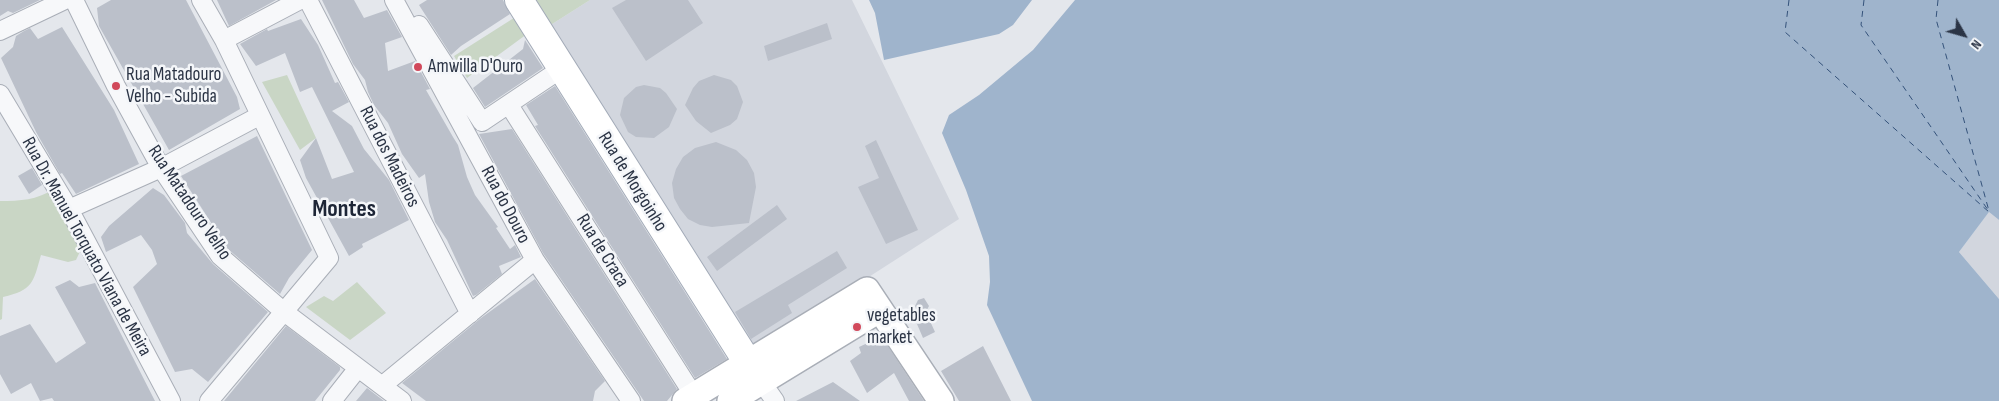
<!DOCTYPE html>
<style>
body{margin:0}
#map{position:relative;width:1999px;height:401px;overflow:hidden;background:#e4e7ec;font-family:"Sofia Sans Condensed",sans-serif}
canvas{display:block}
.north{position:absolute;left:1939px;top:10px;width:50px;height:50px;-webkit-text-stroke:4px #f4f6f9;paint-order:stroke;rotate:128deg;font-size:14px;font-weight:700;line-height:20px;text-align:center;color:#2b3445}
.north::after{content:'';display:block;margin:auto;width:18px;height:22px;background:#2b3445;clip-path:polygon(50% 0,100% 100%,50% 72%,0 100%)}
</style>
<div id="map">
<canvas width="1999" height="401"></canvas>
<div class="north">N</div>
</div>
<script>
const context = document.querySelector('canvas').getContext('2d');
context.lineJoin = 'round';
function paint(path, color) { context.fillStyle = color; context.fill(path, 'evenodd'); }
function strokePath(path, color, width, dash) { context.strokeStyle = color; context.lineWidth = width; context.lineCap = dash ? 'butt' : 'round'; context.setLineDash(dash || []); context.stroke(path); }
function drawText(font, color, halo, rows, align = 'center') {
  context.font = font + ' "Sofia Sans Condensed",sans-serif'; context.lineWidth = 5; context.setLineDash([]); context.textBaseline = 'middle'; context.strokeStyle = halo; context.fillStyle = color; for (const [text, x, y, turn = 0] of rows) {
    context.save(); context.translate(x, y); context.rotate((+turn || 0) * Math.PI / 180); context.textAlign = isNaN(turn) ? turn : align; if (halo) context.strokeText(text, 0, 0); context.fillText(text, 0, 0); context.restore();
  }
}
paint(new Path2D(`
 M590,0H852L959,219L752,352L549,26Z
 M1989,212L1999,220V299L1959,252Z`), '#d2d6de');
paint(new Path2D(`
 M534,0H590L549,26Z
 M517,16L527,34L467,78L454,56Z
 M287,75L316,138L300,150L262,82Z
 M54,189L84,243L76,260L68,262L41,255C33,283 33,290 3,297L2,319L0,320V201C21,201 36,200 54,189Z
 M357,282L386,313L350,340L306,307L324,296L333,301Z`), '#c9d6c5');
paint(new Path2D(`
 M869,0H1032L1013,25L999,34L884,60L875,13Z
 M1075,0H1999V220L1989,212L1959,252L1999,299V401H1032L987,305L990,282L989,256L966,190L942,133L949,115L979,95L1033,50Z`), '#9fb4cc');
strokePath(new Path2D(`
 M1789,0L1785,32L1989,212
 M1864,0L1861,25L1988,210
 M1938,0L1936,19L1989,211`), '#34527a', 1, [6, 5]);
paint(new Path2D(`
 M0,0H40L13,13L8,11L0,16Z
 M111,0H186L237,97L240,109L169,150L99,26L97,8Z
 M217,0H276L229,26Z
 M322,0H354L364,18L387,10L402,37L385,43L388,71L415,61L430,89L426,90L453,137L451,138L453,137L458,145L467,177L475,195L498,227L496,228L510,249L515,245L521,257L499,266L502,274L476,295L473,296L447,240L435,222L429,202L425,174L419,178L402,154L388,123L374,105L368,92L365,80L353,64Z
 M427,0H503L510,14L461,46L451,55L419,5Z
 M626,0H688L703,23L646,61L612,8Z
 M301,19L318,45L335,83L338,82L349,102L332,111L352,126L364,149L389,180L409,220L362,244L363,247L349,256L306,178L300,160L316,138L332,179L354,172L312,87L300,92L285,53L256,66L240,44L267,29L268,31Z
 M827,23L832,39L768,61L764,46Z
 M62,27L114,110L139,164L76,194L62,173L60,174L36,132L1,58L13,47L16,36L24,31L30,28L38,39Z
 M525,40L543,68L485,107L473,88L523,49Z
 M714,75L731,80L737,86L743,102L737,119L730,125L711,133L696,121L685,105L693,88L699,81Z
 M644,85L660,88L666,93L677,109L669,127L654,138L636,137L628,132L620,115L624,98L636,87Z
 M555,86L727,359L695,378L535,126L538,125L526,105Z
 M512,129L677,389L667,401H644L543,253L479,134Z
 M257,136L312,250L289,278L280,294L228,249L181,176Z
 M876,140L918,230L886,244L858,187L879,178L865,146Z
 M716,142L736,150L747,160L754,173L756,187L749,223L712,227L700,225L688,219L680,209L674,198L672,183L676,169L683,157L695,148Z
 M32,168L42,185L29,194L18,176Z
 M153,188L164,195L185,223L187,233L213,264L268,312L208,382L192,369L175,372L133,287L157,264L152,250L141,235L106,252L101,237L109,226Z
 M777,205L787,219L717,271L707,257Z
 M837,251L847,268L788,305L792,313L751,339L735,312Z
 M535,279L605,381L595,391L593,401H426L402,383L481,318Z
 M70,280L79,287L95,283L155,401H54L52,398L40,401L31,383L11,394L0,374V336L30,324L56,363L86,343L55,287Z
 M924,298L929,306L922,319L915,306L918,300Z
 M930,321L935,332L923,338L917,324Z
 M286,326L340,367V370L315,401H224Z
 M874,340L879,346L887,345L924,401H909L894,373L867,393L850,361L861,353L859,347Z
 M983,346L1011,401H959L941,371Z
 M833,382L860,401H796Z
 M367,388L384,401H356Z`), '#bbc0ca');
const street = new Path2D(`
 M74,0L116,86L161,168L220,256L283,311L402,401
 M201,0L224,40L329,258L209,401
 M308,0L470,314
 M394,0L535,260L631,401
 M419,25L482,122L561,69
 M0,31L65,0
 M224,40L300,0
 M0,94L69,209L171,401
 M509,105L694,396
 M69,209L161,168L259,116
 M761,381L775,401
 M383,385L535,260
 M332,401L358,368`);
const secondary = new Path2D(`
 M685,401L867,290L941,401
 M730,401L879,310`);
const primary = new Path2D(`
 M519,0L748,363`);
strokePath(street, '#a9aeb7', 20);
strokePath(secondary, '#a9aeb7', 28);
strokePath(primary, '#a3abb8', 30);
strokePath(street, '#f7f8fa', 18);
strokePath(secondary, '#fff', 25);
strokePath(primary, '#fff', 28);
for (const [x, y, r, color] of [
 [418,67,5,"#d1495b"],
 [116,86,5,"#d1495b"],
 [857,327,5,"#d1495b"]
]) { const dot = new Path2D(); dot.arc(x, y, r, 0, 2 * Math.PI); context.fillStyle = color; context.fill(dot); strokePath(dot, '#f4f6f9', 2); }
drawText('19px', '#2b3445', '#f4f6f9', [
 ["Amwilla D'Ouro",428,67],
 ["Rua Matadouro",126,75],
 ["Velho - Subida",126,97],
 ["vegetables",867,316],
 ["market",867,338]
], 'left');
drawText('19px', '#2b3445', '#f4f6f9', [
 ["Rua dos Madeiros",389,157,63],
 ["Rua de Morgoinho",632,182,58],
 ["Rua Matadouro Velho",189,203,56],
 ["Rua do Douro",505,205,62],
 ["Rua Dr. Manuel Torquato Viana de Meira",86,247,61],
 ["Rua de Craca",602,251,58]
]);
drawText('bold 24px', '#1d2536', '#f4f6f9', [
 ["Montes",344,210]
]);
</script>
